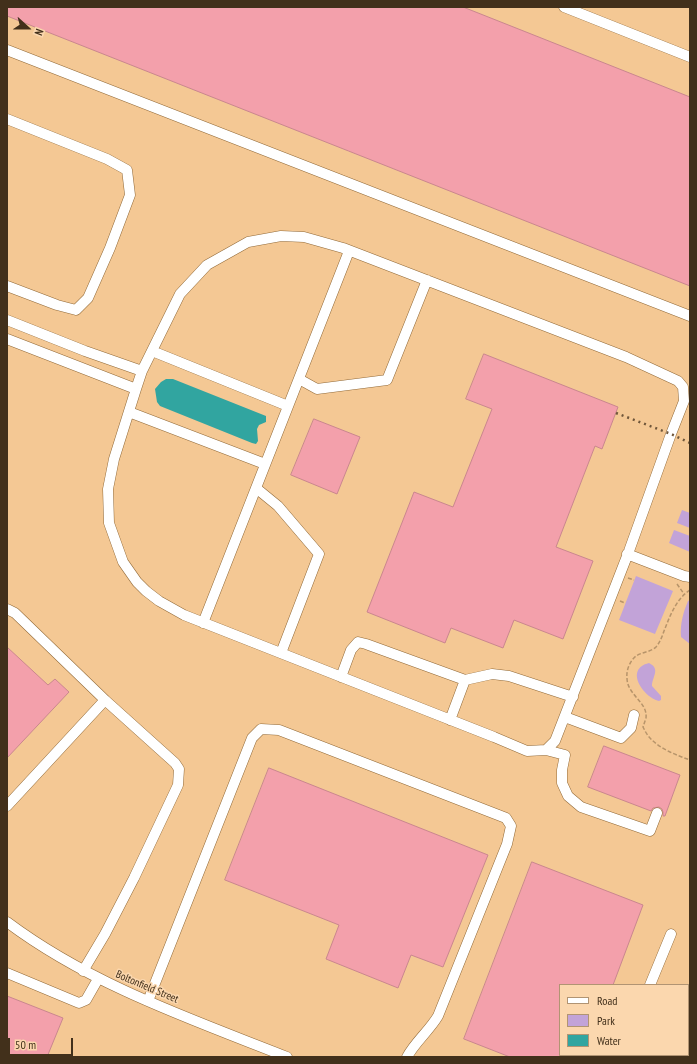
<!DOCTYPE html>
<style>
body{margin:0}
#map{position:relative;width:697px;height:1064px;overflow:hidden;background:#f4c894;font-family:"PT Sans Narrow",sans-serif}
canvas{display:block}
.frame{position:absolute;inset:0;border:8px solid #42301b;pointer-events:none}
.legend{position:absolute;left:559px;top:984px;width:130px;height:72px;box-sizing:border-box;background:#fbd7ae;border:1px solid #b19473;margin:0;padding:5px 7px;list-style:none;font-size:12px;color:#42301b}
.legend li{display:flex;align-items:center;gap:8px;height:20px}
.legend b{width:20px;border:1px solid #b19473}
.north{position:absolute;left:8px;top:8px;width:40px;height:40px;-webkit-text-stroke:3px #fbd7ae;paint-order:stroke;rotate:111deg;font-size:11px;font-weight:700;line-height:16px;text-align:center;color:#42301b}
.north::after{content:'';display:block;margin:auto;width:14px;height:18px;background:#42301b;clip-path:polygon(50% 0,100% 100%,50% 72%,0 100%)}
.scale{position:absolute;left:8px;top:1038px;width:65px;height:18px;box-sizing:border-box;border:2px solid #42301b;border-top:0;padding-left:5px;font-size:12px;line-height:14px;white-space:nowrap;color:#42301b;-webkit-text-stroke:3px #fbd7ae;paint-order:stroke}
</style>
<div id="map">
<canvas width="697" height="1064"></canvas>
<div class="frame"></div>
<ul class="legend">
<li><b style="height:5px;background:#fff"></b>Road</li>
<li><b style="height:11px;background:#c2a3d8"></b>Park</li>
<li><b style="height:11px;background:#31a5a0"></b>Water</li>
</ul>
<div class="north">N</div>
<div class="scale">50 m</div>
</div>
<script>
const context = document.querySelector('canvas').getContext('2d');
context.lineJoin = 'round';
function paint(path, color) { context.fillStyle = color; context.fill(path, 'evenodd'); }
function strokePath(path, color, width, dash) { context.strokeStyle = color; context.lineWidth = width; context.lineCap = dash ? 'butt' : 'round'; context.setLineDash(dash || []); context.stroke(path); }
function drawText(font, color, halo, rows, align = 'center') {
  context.font = font + ' "PT Sans Narrow",sans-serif'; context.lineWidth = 3; context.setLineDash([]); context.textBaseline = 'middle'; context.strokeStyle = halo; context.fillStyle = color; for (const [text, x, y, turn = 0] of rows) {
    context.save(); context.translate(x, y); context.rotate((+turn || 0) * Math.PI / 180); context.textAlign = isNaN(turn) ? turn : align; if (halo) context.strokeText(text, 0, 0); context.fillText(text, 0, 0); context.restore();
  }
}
paint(new Path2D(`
 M682,510L690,513V528L677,523Z
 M674,530L690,536V552L669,543Z
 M636,576L673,591L655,634L619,620Z
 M690,600V644L681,637C680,624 683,613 688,601Z
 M649,663C661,669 652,677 652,686L661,696V700L659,701C643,697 624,669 649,663Z`), '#c2a3d8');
paint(new Path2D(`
 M166,379H173L266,416V422L259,425L257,429L258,441L256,444L252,443L160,406L157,402L155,389L161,382Z`), '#31a5a0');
const building = new Path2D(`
 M7,7H463L690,97V286L7,16Z
 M484,354L618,407L602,449L595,446L556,547L593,561L563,639L514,620L503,648L451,628L445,643L367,612L414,492L453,507L492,409L466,399Z
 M314,419L360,437L337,494L291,475Z
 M7,647L48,685L55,679L69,692L7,758Z
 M604,746L680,775L665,816H663V812L662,809L659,807L653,808L651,811L588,787Z
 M269,768L488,855L443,967L411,955L398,988L326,959L339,925L225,880Z
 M532,862L643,905L613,985H560V1057H510L464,1039Z
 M7,996L63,1018L47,1057H7Z`);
paint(building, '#f3a0ab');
strokePath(building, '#c9868e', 1);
const minor = new Path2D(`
 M564,7L690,57
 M7,50L690,316
 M7,119L107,159L127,170L130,195L110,248L88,298L76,310L57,305L7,286
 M281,236L304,237L343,248L626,357L678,381L683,387L684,401L671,434L629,551L555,741L546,750L527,751L494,737L184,615L159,601L146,591L137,582L123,562L109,523L108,489L114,459L136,389L142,371L180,294L207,265L248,242Z
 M7,320L85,351L142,371
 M7,339L136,389
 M152,351L288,406
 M299,379L317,389L387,380L427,280
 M129,412L265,464
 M256,488L278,506L319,554L281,653
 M627,554L684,576L690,577
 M7,609L15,613L105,700L7,806
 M203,623L349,251
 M341,677L351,650L358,642L366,644L465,680L492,674L509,676L573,697
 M565,717L621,738L631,728L634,715
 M450,720L465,680
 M546,750L565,755L562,770V783L568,796L581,807L650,831L657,813
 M7,922C91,985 191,1019 287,1057
 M83,971L105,934L134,878L178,785L179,769L175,763L105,700
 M7,973L79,1003L86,1000L98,979
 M650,985L671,934
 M148,1001L252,738L261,729L279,730L506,818L511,826L507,844L438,1016C429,1031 415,1042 407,1057
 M623,1057V1055`);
strokePath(minor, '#926a38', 11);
strokePath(new Path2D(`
 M628,578L634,580
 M677,584L684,594
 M690,590C676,599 670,616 664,631C662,637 660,642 656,647C651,652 642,652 636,656C630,661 626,670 627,678C627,695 648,702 646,718C645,721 644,724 643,727C645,731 647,735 650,738C660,749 676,755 690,760
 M620,601L625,603`), '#b7946a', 1.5, [4, 2]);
strokePath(minor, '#fff', 10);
strokePath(new Path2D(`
 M616,413L671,434L690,443`), '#6f563a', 2.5, [2, 4]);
drawText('11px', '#42301b', '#fbd7ae', [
 ["Boltonfield Street",147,987,23]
]);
</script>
